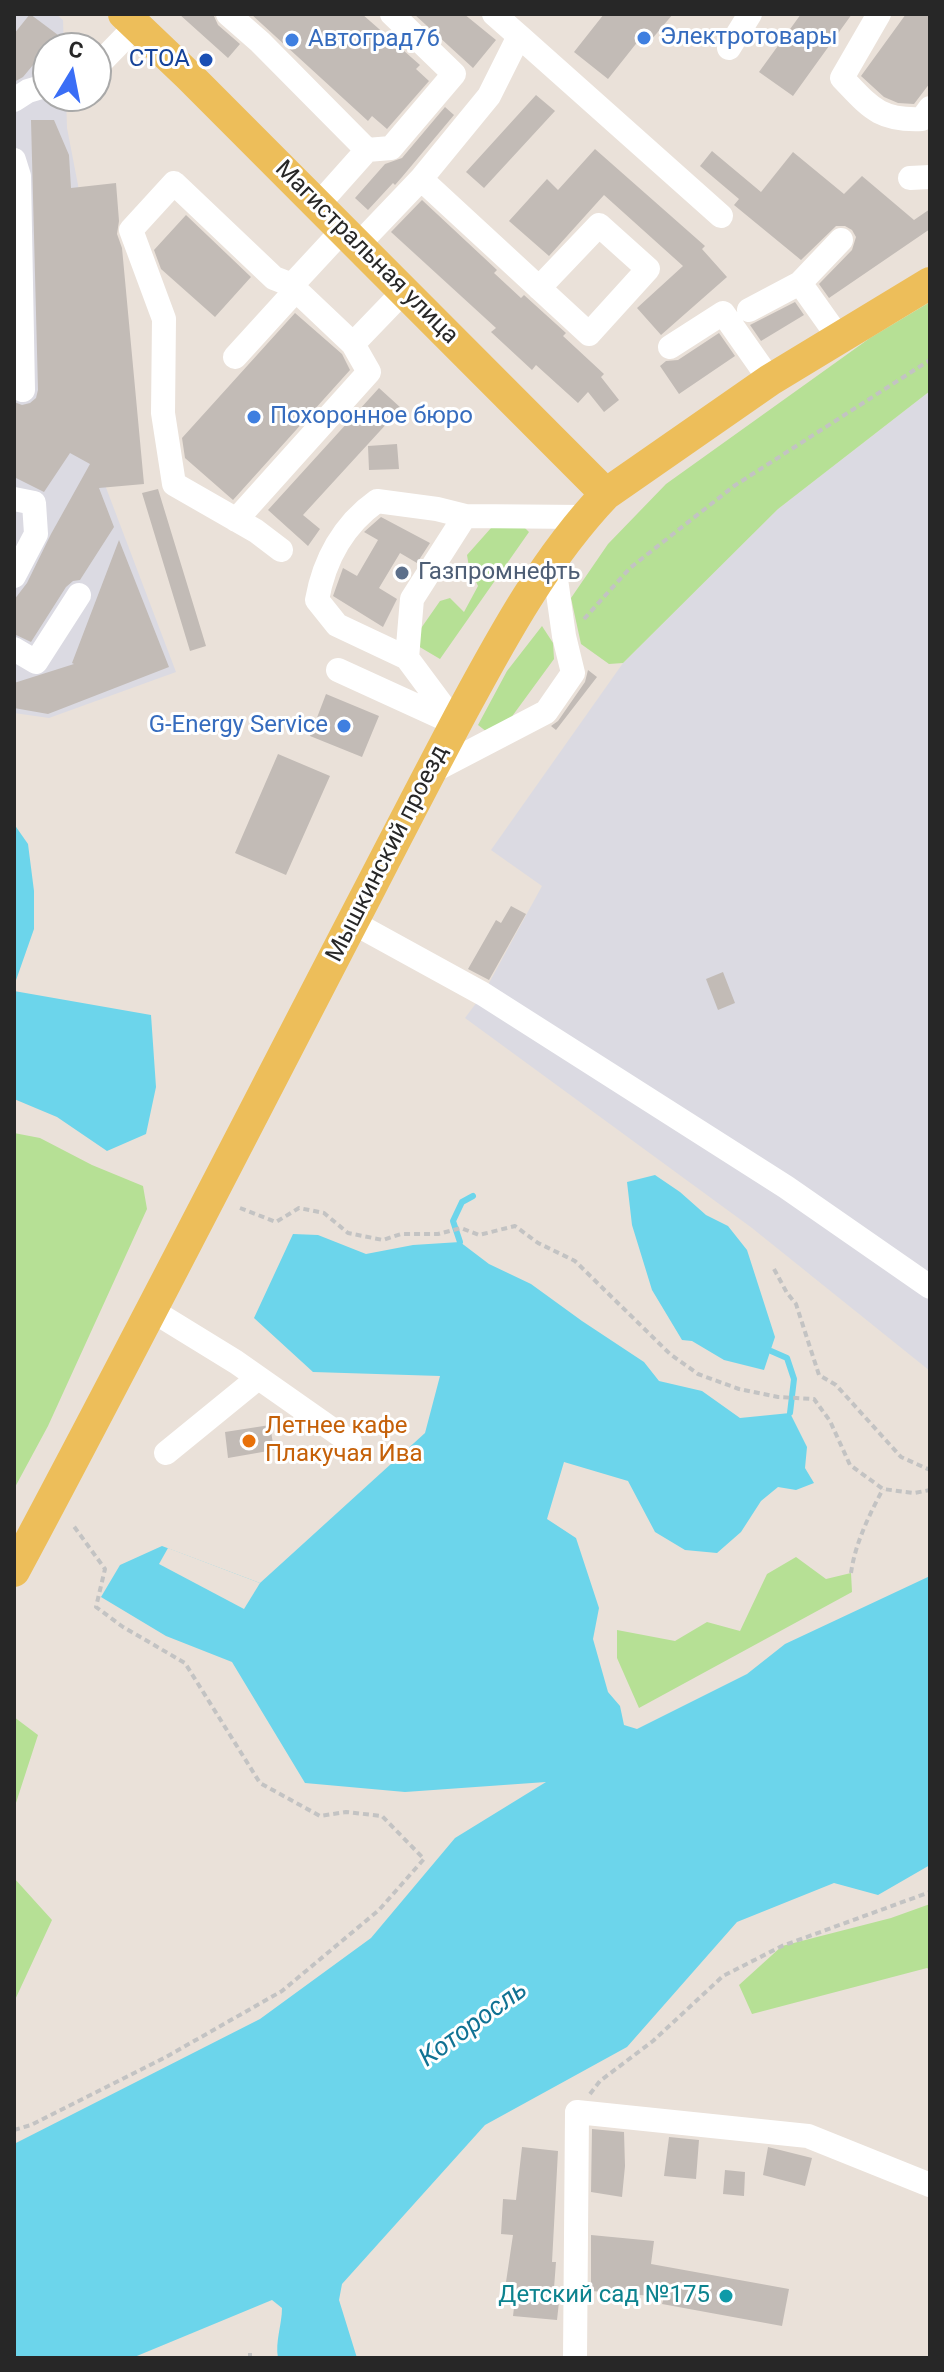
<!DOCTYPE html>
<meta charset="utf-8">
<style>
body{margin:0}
#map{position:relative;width:944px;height:2372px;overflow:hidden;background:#eae1d9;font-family:Roboto,sans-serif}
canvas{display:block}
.frame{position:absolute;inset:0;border:16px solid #272727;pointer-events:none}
.north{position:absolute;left:32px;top:32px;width:80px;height:80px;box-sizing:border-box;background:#fff;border:2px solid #a9a9a9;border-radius:50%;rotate:10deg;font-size:22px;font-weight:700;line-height:32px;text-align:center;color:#272727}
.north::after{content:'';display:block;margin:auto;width:28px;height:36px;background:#3a6ef6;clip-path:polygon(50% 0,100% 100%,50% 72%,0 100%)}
</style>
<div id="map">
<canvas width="944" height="2372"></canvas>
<div class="frame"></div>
<div class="north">С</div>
</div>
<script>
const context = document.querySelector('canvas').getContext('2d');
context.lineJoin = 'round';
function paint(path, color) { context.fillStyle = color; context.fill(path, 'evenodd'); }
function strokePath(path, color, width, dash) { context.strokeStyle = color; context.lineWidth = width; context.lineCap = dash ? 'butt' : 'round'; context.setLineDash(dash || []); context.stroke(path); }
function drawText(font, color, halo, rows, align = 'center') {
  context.font = font + ' Roboto,sans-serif'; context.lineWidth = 6; context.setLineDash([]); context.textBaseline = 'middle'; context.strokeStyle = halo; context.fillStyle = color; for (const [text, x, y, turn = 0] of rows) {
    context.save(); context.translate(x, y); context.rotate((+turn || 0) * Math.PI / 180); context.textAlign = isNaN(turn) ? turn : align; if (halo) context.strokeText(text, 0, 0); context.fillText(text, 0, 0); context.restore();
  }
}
paint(new Path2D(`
 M14,14H56L63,20L64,48H48V96H66L67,128L78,185L105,485L176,672L49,718L14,713Z
 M930,391V1371L752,1228L465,1018L483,994L542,886L491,850L623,663L778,509Z`), '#dbdae2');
paint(new Path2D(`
 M930,302V391L778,509L623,663L609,664L581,644L571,598L608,544L666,484L870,338Z
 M519,522L529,532L440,659L418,646L417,634L440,601L450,598L464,612L478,586L469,567L467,555L491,528Z
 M542,626L553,643L554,659L505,726L487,732L478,725L507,671Z
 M14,1133L40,1138L92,1165L143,1186L147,1209L48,1426L14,1489Z
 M796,1557L826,1579L851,1573L852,1592L639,1708L617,1658V1630L675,1641L707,1622L740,1631L767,1574Z
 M14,1717L38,1735L14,1809Z
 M14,1878L52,1920L14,2002Z
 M930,1904V1970L927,1968L752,2014L739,1985L782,1946L891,1918Z`), '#b6e095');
paint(new Path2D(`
 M14,824L28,844L34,891V929L14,986Z
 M14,991L151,1015L156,1087L146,1134L107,1151L57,1117L14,1099Z
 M655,1175L680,1192L706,1215L728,1226L747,1250L775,1337L764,1370L724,1360L692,1341L682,1340L652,1290L632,1225L627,1182Z
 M293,1234L318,1235L366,1254L413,1245L460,1242L489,1264L531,1284L582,1321L644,1362L659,1381L702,1391L740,1418L790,1413L807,1447L805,1468L814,1483L796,1490L778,1487L761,1501L741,1532L717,1553L685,1550L655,1532L628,1481L564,1462L547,1519L576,1538L599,1608L593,1639L608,1692L620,1706L624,1725L637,1729L747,1674L785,1644L930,1576V1865L878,1895L834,1883L737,1922L627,2047L485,2125L342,2284L339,2300L357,2358H278C275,2341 282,2325 282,2308L272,2300L132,2358H14V2144L260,2019L371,1938L455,1838L546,1782L405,1792L305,1783L232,1662L166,1636L101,1597L120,1565L162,1546L260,1583L425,1433L440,1376L313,1372L254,1318Z`), '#6cd5eb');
paint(new Path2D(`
 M168,1548L260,1583L244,1609L159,1564Z`), '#eae1d9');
strokePath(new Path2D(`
 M460,1242L453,1221L462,1202L473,1196
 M771,1351L787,1358L794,1379L790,1413`), '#6cd5eb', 6);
paint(new Path2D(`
 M30,14L58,35L23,77L14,82V34Z
 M179,14H213L218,25L240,44L228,58Z
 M251,14H362L420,65L416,69L429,81L387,129L372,116L368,121Z
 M414,14H464L496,40L473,68Z
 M604,14H673L646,46L639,40L608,79L574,52Z
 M801,14H852L793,96L759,72Z
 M906,14H930V83L914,104L898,103L884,97L861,76Z
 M536,95L555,111L484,188L466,172Z
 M445,107L454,115L402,177L395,185L393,183L368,210L355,198L385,164L402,158Z
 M31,120H54L69,155L71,188L116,183L119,221L117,234L122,248L144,484L99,488L114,527L80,580L73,581L66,587L31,642L14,634V600L27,583L51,534L90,464L70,453L44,492L14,477V402L22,405L30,403L36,398L38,390Z
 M595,149L705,246L702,249L727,277L661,335L637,308L683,266L604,195L549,256L509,221L547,179L558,190Z
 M712,151L761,192L793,152L844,194L862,176L914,220L930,209V229L829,298L819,284L852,250L856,237L852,230L845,226H836L801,260L734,205L739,199L700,166Z
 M422,200L497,270L494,273L521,298L524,295L566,333L563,336L604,374L601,377L619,400L604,412L588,392L578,403L536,365L532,370L491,332L496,328L391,232Z
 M186,215L251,277L215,317L161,269L154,250Z
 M795,302L804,315L761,341L750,325Z
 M295,313L342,354L350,370L233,500L185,458L182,438Z
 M719,333L735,356L679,394L660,366L666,361L678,360Z
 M379,388L401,408L303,515L320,529L308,546L268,510Z
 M397,444L399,469L369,470L368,446Z
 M158,489L206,646L190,651L142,493Z
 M381,517L430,543L417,563L400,553L379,588L397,599L383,627L333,596L343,568L357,576L378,540L364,532Z
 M119,540L169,667L48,714L14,708V683L74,664L72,663Z
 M588,670L597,677L556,730L551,726L558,721L585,682Z
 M326,694L379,716L362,757L310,736Z
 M278,754L330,776L286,875L235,853Z
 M511,906L526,914L489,980L468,969L496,920L501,923Z
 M723,972L735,1003L718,1010L706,979Z
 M270,1425L274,1450L228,1458L225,1432Z
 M592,2129L624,2132L625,2166L622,2197L591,2192Z
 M669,2137L699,2140L696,2179L664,2176Z
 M522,2147L558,2151L552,2262H556L553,2301L559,2302L557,2320L513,2316L517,2283L506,2282L513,2235L501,2234L503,2199L516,2200Z
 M768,2147L812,2158L805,2186L763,2175Z
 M725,2170L745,2172L744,2196L723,2194Z
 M591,2235L654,2241L651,2264L789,2289L782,2326L662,2304L664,2297L591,2291Z`), '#c2bbb6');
strokePath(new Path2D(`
 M584,619L630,568L734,486L930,360
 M240,1208L276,1222L299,1208L324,1213L348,1233L383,1240L401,1234H438L461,1228L479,1235L515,1226L538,1243L575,1261L670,1354L698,1374L739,1389L778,1397L814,1399L830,1421L850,1465L883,1489L914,1493L930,1490
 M774,1269L787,1293L796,1304L819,1375L836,1385L901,1457L930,1470
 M851,1573C855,1544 869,1515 883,1489
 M590,2094L600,2081L653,2041L723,1976L782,1946L930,1892
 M14,2130L31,2125L166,2057L282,1991L379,1910L424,1859L382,1816L346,1812L320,1816L260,1783L185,1663L123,1627L96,1607L105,1569L73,1525
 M250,2353V2358`), '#c3c3c3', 4, [6, 4]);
strokePath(new Path2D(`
 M228,14L260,42L367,150
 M879,14L842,78C870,107 879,121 922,119L930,108
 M519,36L721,216
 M729,48L750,14
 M96,67L136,26
 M14,100L28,91L48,85
 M14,160L19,176L23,390
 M910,178L930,177
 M421,179L489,96L519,36L494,14
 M318,205L367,150L391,148L454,74L392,14
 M358,245L421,179L589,334L648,269L599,225L539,288
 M296,290L292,285L343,230
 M749,310L800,283
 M839,338L800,283L841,240
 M670,347L723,313L770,380
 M235,357L296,290L353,344L404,291
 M14,499L34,503L36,534L14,576
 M236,520L369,372L353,344
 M281,550L256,531L174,484L163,413L164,319L131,230L174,183L274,278L292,285
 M14,649L36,662L79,595
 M407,658L337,625L317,600C324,561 343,525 377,501L437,509L465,516
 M338,670L454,723
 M456,724L407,658L412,599L465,516L585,517
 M429,773L546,712L573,673L564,636L553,558
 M352,922L483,994L786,1187L930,1287
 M153,1311L236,1362L350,1442
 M166,1453L258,1378
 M575,2358L577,2112L808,2136L930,2185`), '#fff', 24);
strokePath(new Path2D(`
 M124,14L189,76L606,494
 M14,1571C134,1347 249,1121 366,896C398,834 430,772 463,710C504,634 546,557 606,494L770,380L930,283`), '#edbe5a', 32);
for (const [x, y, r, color] of [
 [644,38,8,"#3f7fe0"],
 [292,40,8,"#3f7fe0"],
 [206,60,8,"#1a4fb4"],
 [254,417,8,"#3f7fe0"],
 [402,573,8,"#5c6f8a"],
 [344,726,8,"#3f7fe0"],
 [249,1441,8,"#e8710a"],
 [726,2296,8,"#0f9aa8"]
]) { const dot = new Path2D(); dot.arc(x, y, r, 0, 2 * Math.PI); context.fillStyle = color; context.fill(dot); strokePath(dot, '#fff', 3); }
drawText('24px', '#366cbe', '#fff', [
 ["Электротовары",660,38],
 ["Автоград76",308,40],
 ["Похоронное бюро",270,417],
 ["G-Energy Service",328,726,"right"]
], 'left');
drawText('24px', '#164399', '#fff', [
 ["СТОА",190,60]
], 'right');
drawText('24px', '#272727', '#fff', [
 ["Магистральная улица",366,253,45],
 ["Мышкинский проезд",388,854,-63]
]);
drawText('24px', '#4e5e75', '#fff', [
 ["Газпромнефть",418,573]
], 'left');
drawText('24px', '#c56008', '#fff', [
 ["Летнее кафе",265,1427],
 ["Плакучая Ива",265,1455]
], 'left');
drawText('24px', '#0d838f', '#fff', [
 ["Детский сад №175",710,2296]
], 'right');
drawText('italic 26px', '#107293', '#fff', [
 ["Которосль",474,2025,-36]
]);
</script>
